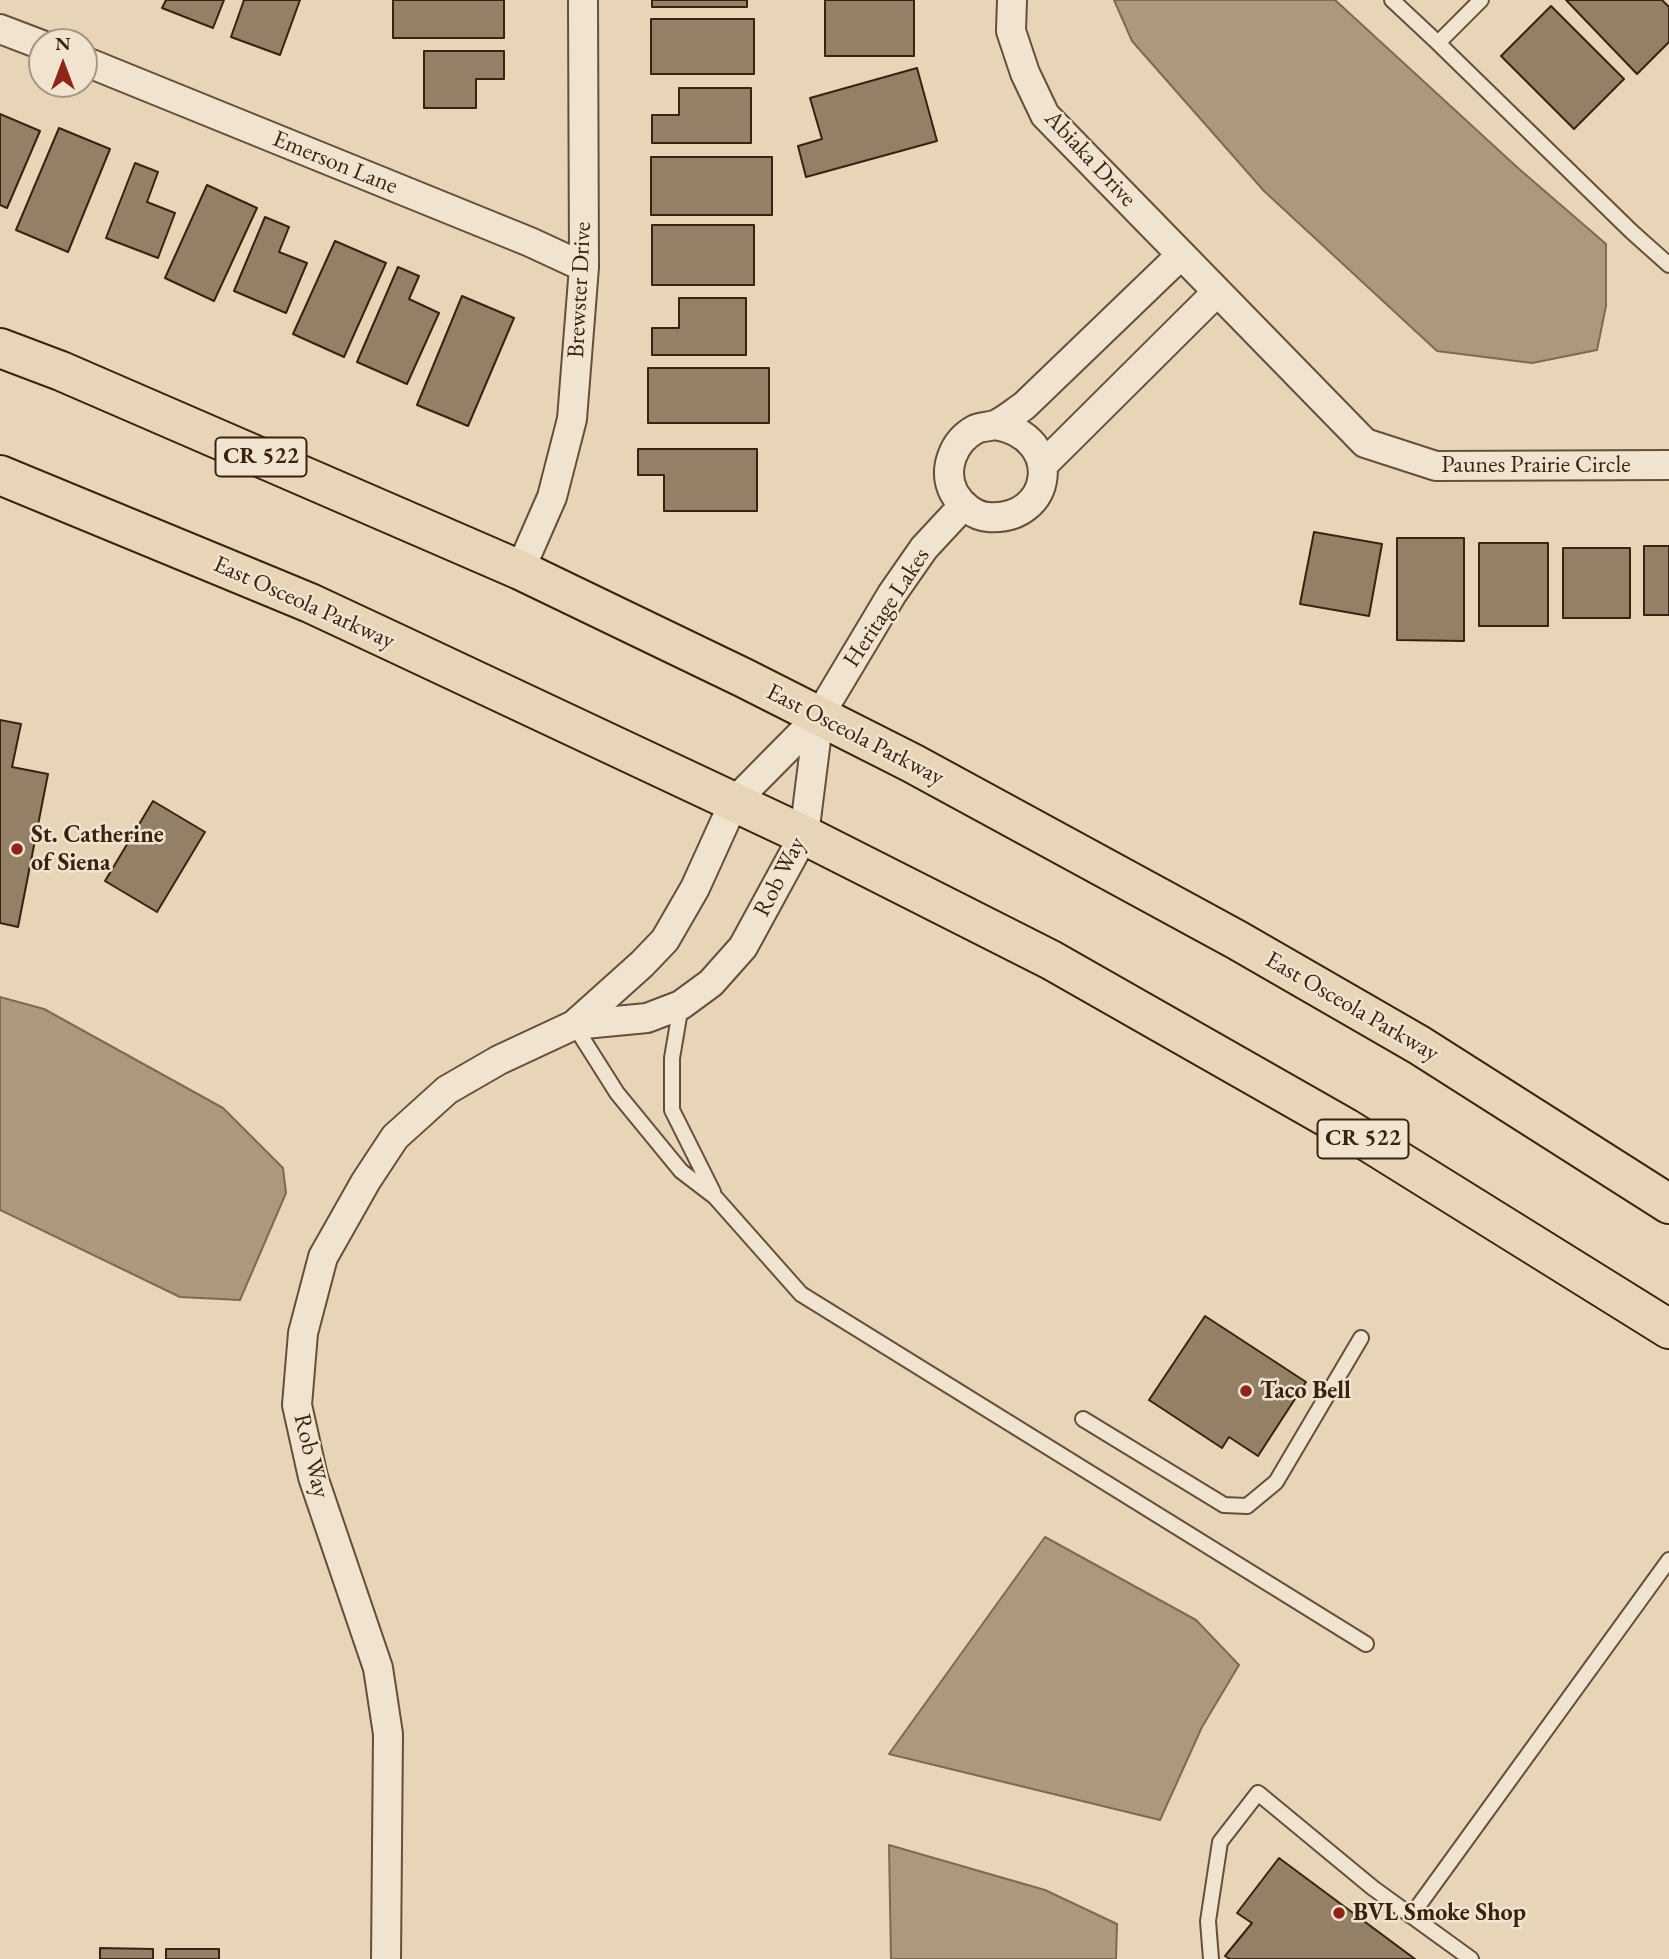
<!DOCTYPE html>
<style>
body{margin:0}
#map{position:relative;width:1669px;height:1959px;overflow:hidden;background:#e8d5b7;font-family:"EB Garamond",serif}
canvas{display:block}
.north{position:absolute;left:28px;top:28px;width:70px;height:70px;box-sizing:border-box;background:#f0e4d0;border:2px solid #a79683;border-radius:50%;rotate:0deg;font-size:19px;font-weight:700;line-height:28px;text-align:center;color:#3a2210}
.north::after{content:'';display:block;margin:auto;width:24px;height:32px;background:#8f2418;clip-path:polygon(50% 0,100% 100%,50% 72%,0 100%)}
</style>
<div id="map">
<canvas width="1669" height="1959"></canvas>
<div class="north">N</div>
</div>
<script>
const context = document.querySelector('canvas').getContext('2d');
context.lineJoin = 'round';
function paint(path, color) { context.fillStyle = color; context.fill(path, 'evenodd'); }
function strokePath(path, color, width, dash) { context.strokeStyle = color; context.lineWidth = width; context.lineCap = dash ? 'butt' : 'round'; context.setLineDash(dash || []); context.stroke(path); }
function drawText(font, color, halo, rows, align = 'center') {
  context.font = font + ' "EB Garamond",serif'; context.lineWidth = 5; context.setLineDash([]); context.textBaseline = 'middle'; context.strokeStyle = halo; context.fillStyle = color; for (const [text, x, y, turn = 0] of rows) {
    context.save(); context.translate(x, y); context.rotate((+turn || 0) * Math.PI / 180); context.textAlign = isNaN(turn) ? turn : align; if (halo) context.strokeText(text, 0, 0); context.fillText(text, 0, 0); context.restore();
  }
}
const water = new Path2D(`
 M1114,0H1335L1518,168L1606,244V306L1597,350L1532,363L1437,351L1264,191L1132,41Z
 M0,997L44,1009L223,1108L283,1168L286,1193L240,1300L180,1297L0,1210Z
 M1045,1537L1196,1620L1239,1665L1202,1727L1160,1820L889,1754Z
 M889,1845L1045,1890L1117,1924L1116,1959H891Z`);
paint(water, '#ad987e');
strokePath(water, '#7f6952', 2);
const building = new Path2D(`
 M166,0H224L213,28L162,8Z
 M244,0H300L280,55L231,37Z
 M393,0H504V38H393Z
 M652,0H747V7H652Z
 M825,0H914V56H825Z
 M1566,0H1662L1669,7V42L1637,74Z
 M1551,6L1624,79L1574,129L1501,56Z
 M651,19H754V74H651Z
 M424,51H504V79H476V108H424Z
 M917,68L937,141L806,177L798,146L822,139L810,98Z
 M679,88H751V143H652V115H679Z
 M0,114L40,131L7,208L0,205Z
 M59,128L110,149L68,252L16,230Z
 M651,157H772V215H651Z
 M135,163L158,172L147,202L175,213L158,258L106,238Z
 M207,185L257,208L214,301L165,278Z
 M265,217L289,227L279,252L307,263L286,313L234,291Z
 M652,225H754V285H652Z
 M335,241L386,263L344,357L293,334Z
 M398,267L419,276L409,299L439,313L407,384L357,362Z
 M462,296L514,318L468,426L417,405Z
 M679,298H746V355H652V328H679Z
 M648,368H769V423H648Z
 M638,449H757V511H664V475H638Z
 M1314,532L1382,544L1369,616L1300,604Z
 M1397,538H1464V641L1397,640Z
 M1479,543H1548V626H1479Z
 M1644,546H1669V615H1644Z
 M1563,548H1630V618H1563Z
 M0,720L21,724L12,767L48,774L18,927L0,923Z
 M153,801L205,832L157,912L105,881Z
 M1205,1316L1306,1382L1258,1456L1229,1437L1222,1448L1149,1400Z
 M1279,1858L1415,1959H1230L1225,1956L1252,1923L1237,1913Z
 M100,1948L153,1949V1959H100Z
 M166,1949H219V1959H166Z`);
paint(building, '#947f67');
strokePath(building, '#3a2210', 2);
const service = new Path2D(`
 M1392,0L1438,43
 M1481,0L1438,43L1632,232L1669,265
 M681,1005L672,1058V1110L713,1192
 M574,1025L617,1093L681,1171L715,1197L801,1294L1366,1644
 M1083,1419L1224,1505L1247,1506L1276,1482L1361,1338
 M1411,1916L1669,1560
 M1211,1959L1208,1921L1220,1842L1258,1793L1373,1888L1471,1959`);
const minor = new Path2D(`
 M1012,0L1011,31L1025,73L1045,115L1365,443L1436,466L1669,465
 M0,29L42,45
 M84,61L530,242L584,267
 M995,425C1066,437 1053,522 988,517C974,516 961,505 954,493C942,470 953,441 976,429C983,426 991,427 997,424C1007,419 1015,412 1024,406L1181,255
 M1043,465L1217,292
 M520,570L552,497L572,419L584,267L583,0
 M574,1025L647,1018L681,1005L711,983L743,947L804,835L819,716
 M386,1959L388,1734L378,1668L313,1477L297,1405L303,1333L323,1257L366,1181L395,1137L447,1090L499,1060L574,1025L642,964L665,940L695,888L734,802L819,716L892,594L924,548L963,506`);
const primary = new Path2D(`
 M0,348L61,371L520,570L744,678L912,763L1237,940L1419,1045L1669,1204
 M0,475L310,603L402,646L804,835L1051,960L1346,1128L1669,1329`);
strokePath(service, '#664f3a', 18);
strokePath(minor, '#664f3a', 32);
strokePath(primary, '#3a2210', 42);
strokePath(service, '#f0e4d0', 14);
strokePath(minor, '#f0e4d0', 28);
strokePath(primary, '#e8d5b7', 38);
for (const [x, y, r, color] of [
 [17,849,7,"#8f2418"],
 [1246,1391,7,"#8f2418"],
 [1339,1913,7,"#8f2418"]
]) { const dot = new Path2D(); dot.arc(x, y, r, 0, 2 * Math.PI); context.fillStyle = color; context.fill(dot); strokePath(dot, '#f0e4d0', 2.5); }
for (const [x, y, w] of [
 [261,457,91],
 [1363,1139,91]
]) { const box = new Path2D(); box.roundRect(x - w / 2, y - 19.5, w, 39, 5); context.fillStyle = '#f0e4d0'; context.fill(box); strokePath(box, '#3a2210', 2); }
drawText('bold 23px', '#3a2210', null, [
 ["CR 522",261,457],
 ["CR 522",1363,1139]
]);
drawText('24px', '#3a2210', '#f0e4d0', [
 ["Abiaka Drive",1090,159,47],
 ["Emerson Lane",335,163,22],
 ["Brewster Drive",580,290,-87],
 ["Paunes Prairie Circle",1536,465],
 ["East Osceola Parkway",304,603,24],
 ["Heritage Lakes",887,608,-57],
 ["East Osceola Parkway",855,735,27],
 ["Rob Way",780,877,-63],
 ["East Osceola Parkway",1352,1007,30],
 ["Rob Way",311,1456,76]
]);
drawText('bold 24px', '#3a2210', '#f0e4d0', [
 ["St. Catherine",31,835],
 ["of Siena",31,863],
 ["Taco Bell",1260,1391],
 ["BVL Smoke Shop",1353,1913]
], 'left');
</script>
